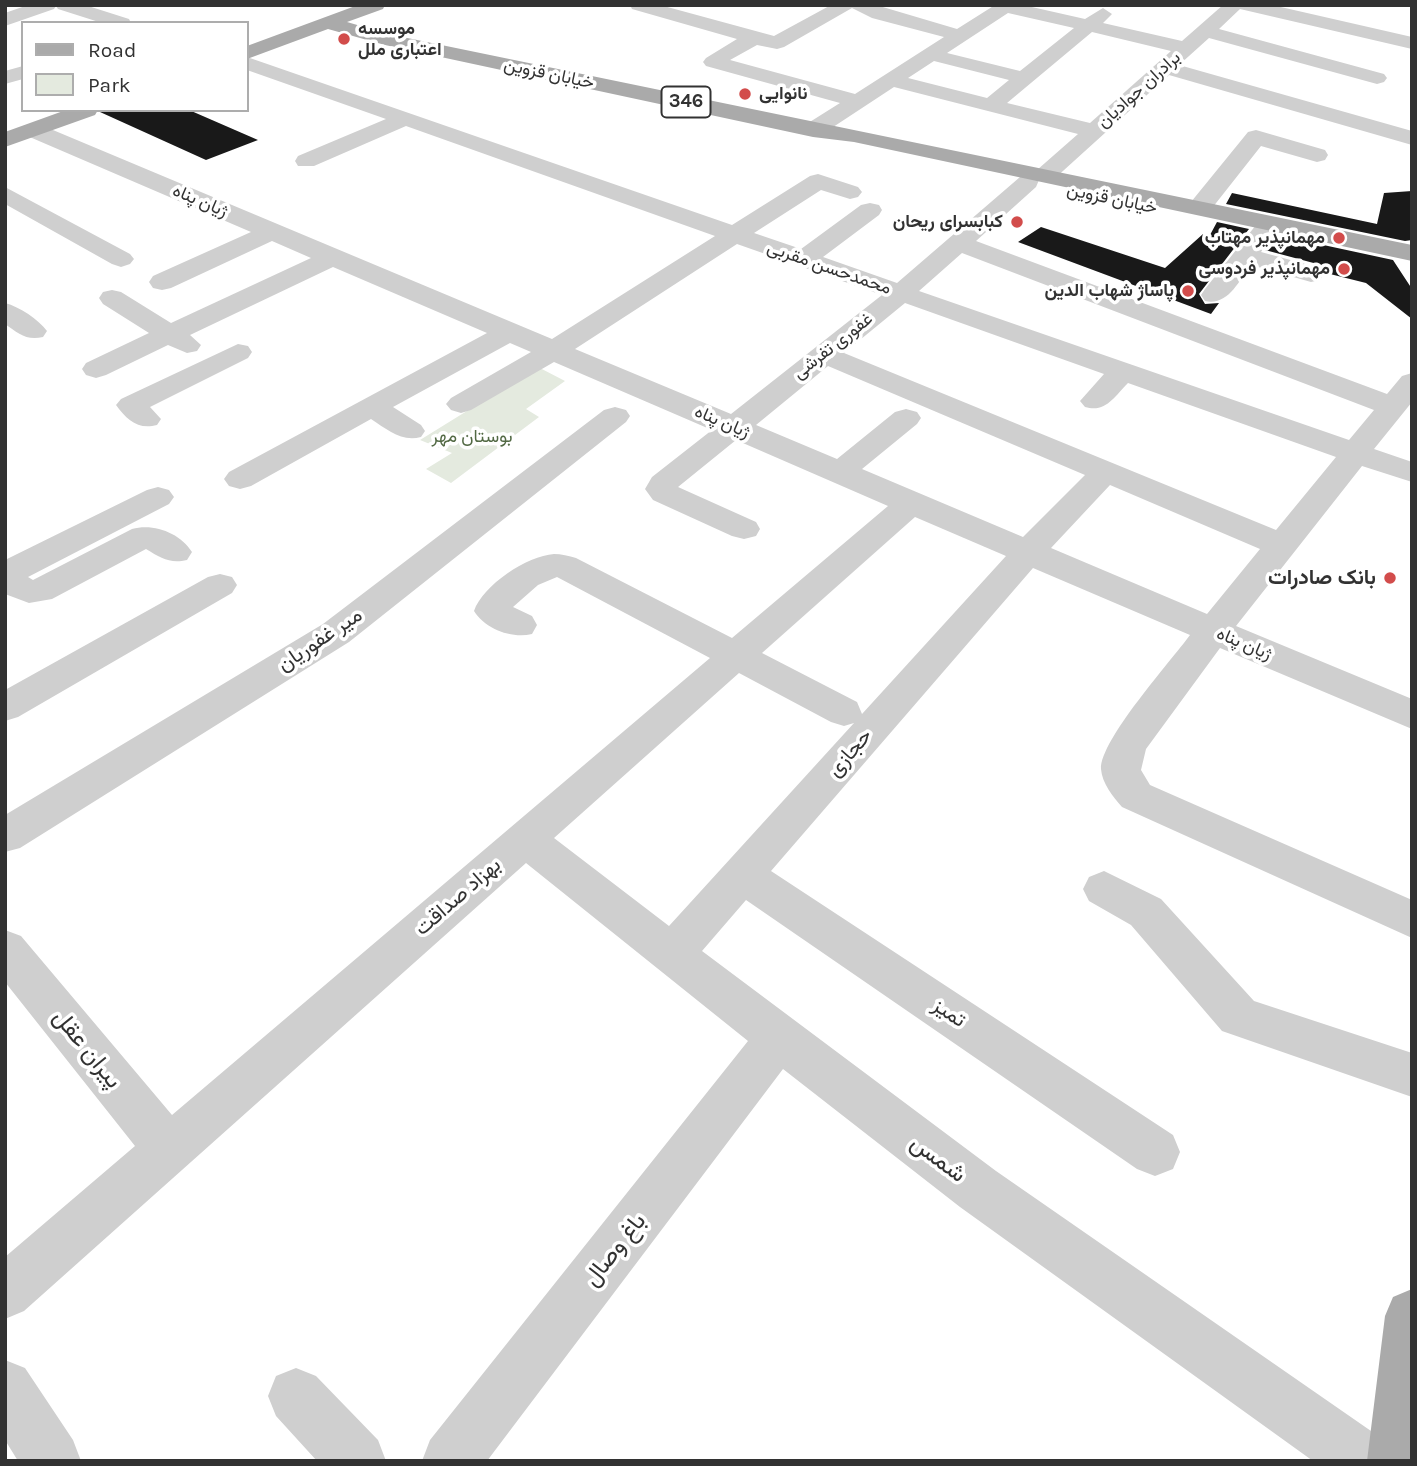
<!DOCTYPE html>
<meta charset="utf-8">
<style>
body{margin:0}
#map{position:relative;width:1417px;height:1466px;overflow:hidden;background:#fff;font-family:Karla,sans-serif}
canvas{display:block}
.frame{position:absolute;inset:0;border:7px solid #323232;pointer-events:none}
.legend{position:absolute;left:21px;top:21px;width:228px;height:91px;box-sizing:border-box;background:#fff;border:2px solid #adadad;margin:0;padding:9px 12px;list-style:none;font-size:21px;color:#323232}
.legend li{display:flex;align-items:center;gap:14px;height:35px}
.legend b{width:35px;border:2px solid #adadad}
</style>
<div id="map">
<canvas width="1417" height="1466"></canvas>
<div class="frame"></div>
<ul class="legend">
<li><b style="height:9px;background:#aaa"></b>Road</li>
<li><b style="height:19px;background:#e4eadf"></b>Park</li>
</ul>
</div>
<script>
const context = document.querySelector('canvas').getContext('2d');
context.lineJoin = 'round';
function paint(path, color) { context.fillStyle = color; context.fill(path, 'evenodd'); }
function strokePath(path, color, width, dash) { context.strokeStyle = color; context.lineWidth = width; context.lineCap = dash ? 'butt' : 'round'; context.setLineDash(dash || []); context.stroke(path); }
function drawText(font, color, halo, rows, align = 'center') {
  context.font = font + ' Karla,Vazirmatn,sans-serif'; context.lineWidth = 7; context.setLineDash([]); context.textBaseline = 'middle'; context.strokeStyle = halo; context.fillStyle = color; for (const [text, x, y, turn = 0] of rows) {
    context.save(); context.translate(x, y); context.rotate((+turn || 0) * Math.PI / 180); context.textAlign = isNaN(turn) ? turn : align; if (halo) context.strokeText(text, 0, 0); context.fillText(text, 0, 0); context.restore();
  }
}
paint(new Path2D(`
 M538,367L565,381L526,409L539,417L451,483L426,469L452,453L420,440Z`), '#e4eadf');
paint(new Path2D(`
 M100,110H189L258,140L206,160L100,112Z
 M1412,191V240L1405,241L1226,204L1232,193L1377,224L1384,193Z
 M1217,222L1249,229L1199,294L1205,304L1219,303L1211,314L1018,242L1041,227L1165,268L1203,234L1210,235Z
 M1277,235L1393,260L1412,289V319L1366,283L1326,273L1321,265L1265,250Z`), '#191919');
paint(new Path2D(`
 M28,5H85L129,19L131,23H102L58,9L56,6L54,9L5,26V13Z
 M630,5H660L774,36L831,5H876L957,29L995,5H1023L1085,19L1103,8L1112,14L1103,23L1182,41L1223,5H1272L1412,37V49L1240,9L1219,29L1384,74L1387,78L1384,82L1377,84L1209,38L1179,65L1412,131V145L1169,75L1053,180H1039L1036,187L976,241L1387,394L1402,376L1412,373V402L1374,449L1412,462V482L1362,466L1236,626L1412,699V729L1220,648L1146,749L1141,770L1150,785L1412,900V938L1122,807C1113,797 1102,783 1101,769C1100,740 1171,661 1190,635L1033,568L771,871L1173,1135L1180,1152L1173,1169L1155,1176L1137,1169L746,900L702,951L996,1171L1384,1440L1392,1461H1313L960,1207L783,1069L487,1461H422L430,1440L748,1041L526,863L24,1311L5,1319V1257L135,1146L5,982V930L21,936L172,1115L710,658L557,577L538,585L513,607L532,616L537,625L532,634C512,639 485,629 474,611C483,585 527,556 554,554C561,554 569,556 576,558L732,638L888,506L736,440L678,487L756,522L760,529L756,536L744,539L732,536L653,500L645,489L652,477L712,430L554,362L471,410L461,413L451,410L446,404L451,398L531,352L510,343L393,407L421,425L425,431L421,437C401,442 388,430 371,419L251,486L240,489L229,486L224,479L229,472L487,333L333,267L190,335L201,345L197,351L187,353L168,345L106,375L96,378L86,375L82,369L86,363L149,333L103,304L99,298L103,292L112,290L121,292L171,323L311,258L272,241L171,288L162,290L153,288L149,282L153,276L251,232L25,135L22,130L25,125H41L552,339L715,236L406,126L314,166H298L295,161L298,156L386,119L247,70V57L732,225L810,176L818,174L858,187L862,192L858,197L850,199L821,190L754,233L801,249L861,205L870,203L879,205L882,210L879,215L823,257L897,283L1020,177H1034L1037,170L1078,134L894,87L821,135H805L802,130L805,125L840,103L706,66L703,62L706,58L737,39L632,9ZM852,8L872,18L944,37L855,94L730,60L757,45L777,49L784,47ZM1008,13L1074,28L1020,71L947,53ZM1092,32L1171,51L1090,123L1007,103ZM934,61L1009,80L987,98L908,78ZM737,244L882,295L731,414L575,349ZM962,253L1374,410L1349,440L919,291ZM905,303L1104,374L1080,401L1085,407C1106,413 1114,397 1128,383L1336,457L1276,530L844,353ZM828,366L1085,475L1023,537L862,469L917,424L921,418L917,412L906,409L895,412L837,459L756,425ZM1110,485L1260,549L1207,614L1051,548ZM915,517L1006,556L862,714L857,702L762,653ZM739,673L831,722L844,726L854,723L669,926L554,838Z
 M23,66V79L5,84V71Z
 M1256,130L1325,150L1328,155L1325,160L1317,162L1261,146L1209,212L1200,214L1191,212L1188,207L1191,202L1248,132Z
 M5,187L130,254L134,259L130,264L121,267L112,264L5,204Z
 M1265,223L1274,225L1277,230L1261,252L1320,268L1324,274L1320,280L1311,282L1251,265C1238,282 1228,306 1205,301L1201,295L1205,289L1256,225Z
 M5,303C20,307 38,319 47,331L43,337C26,341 18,333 5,324Z
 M238,344L248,346L252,352L248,358L150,407L161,419L157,425C138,430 127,420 116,405L121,399Z
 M615,407L626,410L630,416L626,422L349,642L20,848L5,852V815L323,624L604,410Z
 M158,487L169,490L174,497L169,504L28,577L33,580L132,529C154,523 180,533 192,552L187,560C170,564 161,558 146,549L52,599L29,603L5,594V560L147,490Z
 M220,574L232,577L237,585L232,593L18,717L5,721V690L208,577Z
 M1104,871L1161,899L1254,1001L1412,1053V1097L1222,1031L1131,925L1089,901L1083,889L1089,877Z
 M5,1360L25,1368L73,1440L81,1461H18L5,1440Z
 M296,1368L316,1376L378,1440L386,1461H317L276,1416L268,1396L276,1376Z`), '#cfcfcf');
paint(new Path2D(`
 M358,5H385L383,9L347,22L388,34L1412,245V261L854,142L813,137L385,45L328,29L247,59V46Z
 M66,110H98L95,115L5,147V132Z
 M1412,1289V1461H1367L1385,1316L1393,1297Z`), '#aaa');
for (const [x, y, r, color] of [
 [344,39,7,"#d24c4b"],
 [745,94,7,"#d24c4b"],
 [1017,222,7,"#d24c4b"],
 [1339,238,7,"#d24c4b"],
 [1344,269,7,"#d24c4b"],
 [1188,291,7,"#d24c4b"],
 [1390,578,7,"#d24c4b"]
]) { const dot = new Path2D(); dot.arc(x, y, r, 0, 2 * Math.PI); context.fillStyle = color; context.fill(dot); strokePath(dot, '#fff', 2.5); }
drawText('bold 18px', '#323232', '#fff', [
 ["موسسه",358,29,"left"],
 ["اعتباری ملل",358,50,"left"],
 ["نانوایی",759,94,"left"],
 ["کبابسرای ریحان",1003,222],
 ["مهمانپذیر مهتاب",1325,238],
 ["مهمانپذیر فردوسی",1330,269],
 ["پاساژ شهاب الدین",1174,291]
], 'right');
drawText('18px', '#323232', '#fff', [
 ["خیابان قزوین",549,74,12],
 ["برادران جوادیان",1139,90,-42],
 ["خیابان قزوین",1112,199,12],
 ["ژیان پناه",200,201,23],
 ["محمدحسن مقربی",829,268,19],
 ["غفوری تفرشی",833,346,-38],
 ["ژیان پناه",722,422,23],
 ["ژیان پناه",1244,644,23]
]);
drawText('18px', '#526944', '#fff', [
 ["بوستان مهر",472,437]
]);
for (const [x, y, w] of [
 [686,102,49]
]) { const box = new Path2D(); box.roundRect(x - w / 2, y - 15.5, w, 31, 5); context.fillStyle = '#fff'; context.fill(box); strokePath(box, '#323232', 2); }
drawText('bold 19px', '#323232', null, [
 ["346",686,102]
]);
drawText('bold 21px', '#323232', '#fff', [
 ["بانک صادرات",1376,578]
], 'right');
drawText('21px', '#323232', '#fff', [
 ["میر غفوریان",320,640,-34],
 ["حجازی",850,753,-49],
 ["بهزاد صداقت",458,897,-41],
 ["تمیز",949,1013,34]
]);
drawText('24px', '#323232', '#fff', [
 ["پیران عقل",87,1049,51],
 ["شمس",938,1159,37],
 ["باغ وصال",615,1250,-52]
]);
</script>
